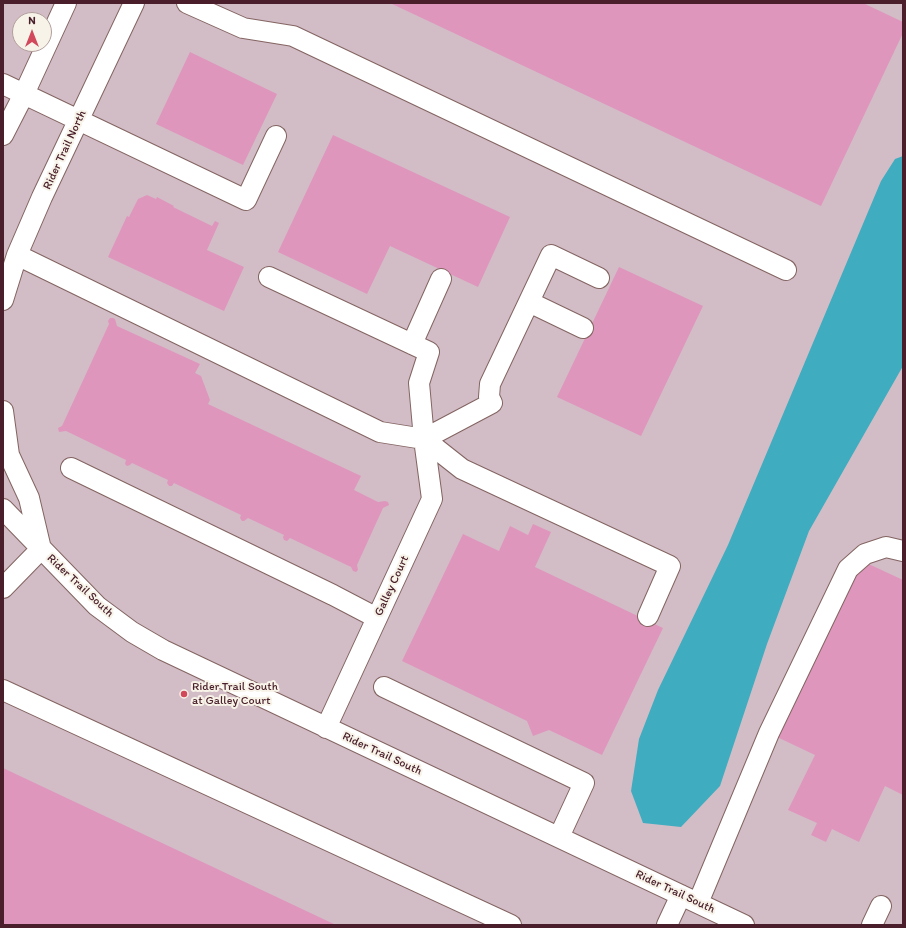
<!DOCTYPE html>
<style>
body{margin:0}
#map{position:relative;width:906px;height:928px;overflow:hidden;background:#ece5c6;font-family:Itim,sans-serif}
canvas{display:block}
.frame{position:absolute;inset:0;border:4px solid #4a1f2b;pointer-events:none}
.north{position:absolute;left:12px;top:12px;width:40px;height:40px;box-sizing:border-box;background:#f7f3e8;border:1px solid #b29e9c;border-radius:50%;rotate:0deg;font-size:11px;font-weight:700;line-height:16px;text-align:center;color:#4a1f2b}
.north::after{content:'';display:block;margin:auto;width:14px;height:18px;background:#d1495b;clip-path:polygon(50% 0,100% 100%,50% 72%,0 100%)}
</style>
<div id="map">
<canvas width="906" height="928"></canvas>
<div class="frame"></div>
<div class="north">N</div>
</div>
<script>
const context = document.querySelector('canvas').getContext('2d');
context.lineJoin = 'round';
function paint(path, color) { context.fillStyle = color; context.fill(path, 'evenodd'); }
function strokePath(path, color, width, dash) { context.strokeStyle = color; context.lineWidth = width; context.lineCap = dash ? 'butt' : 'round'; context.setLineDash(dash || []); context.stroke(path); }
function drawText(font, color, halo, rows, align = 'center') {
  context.font = font + ' Itim,sans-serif'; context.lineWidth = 4; context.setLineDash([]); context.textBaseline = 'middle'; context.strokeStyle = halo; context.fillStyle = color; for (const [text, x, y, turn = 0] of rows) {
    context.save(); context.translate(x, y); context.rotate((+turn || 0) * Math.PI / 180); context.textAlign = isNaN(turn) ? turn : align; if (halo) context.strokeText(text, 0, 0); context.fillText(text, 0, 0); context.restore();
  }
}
paint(new Path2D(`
 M3,3H903V925H3ZM20,20H44V44H20Z`), '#d2bdc7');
paint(new Path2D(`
 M903,156V366L809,531L767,644L720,786L681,827L643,823L631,791L639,739L658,690L728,545L881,181L895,159Z`), '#40acbf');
paint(new Path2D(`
 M390,3H863L903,22V33L821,206Z
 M190,52L277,94L243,165L156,124Z
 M333,135L510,217L478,287L390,246L367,294L278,252Z
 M147,195L156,199L157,197L174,206L173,207L212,226L215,221L219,223L207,250L244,267L224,311L108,257L127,216L129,217L138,199Z
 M619,267L703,306L641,436L557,397Z
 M110,318H113L115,319L117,326L200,364L195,373L201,376L210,400L208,404L361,476L354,490L378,502L385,501L388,502L389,505L383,508L357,565L358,570L356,572L353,571L351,567L290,538L287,541L284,540L283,537L284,535L248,518L244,521H242L240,518L241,515L174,483L172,486H169L167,483L168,480L132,463L130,465L127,466L125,464L126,460L66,431L59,432L58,428L62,426L109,324L108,321Z
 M533,524L551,532L535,567L663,628L602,755L549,730L533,736L527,721L402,661L463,534L499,551L510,526L528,535Z
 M860,560L903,580V795L885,786L859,842L832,829L826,842L811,835L817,823L788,810L815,755L777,737Z
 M3,768L336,925H3Z`), '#df96bc');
const minor = new Path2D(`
 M187,3L243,28L293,36L786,270
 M3,84L246,200L276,136
 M3,135L24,94L66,3
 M17,255L380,432L424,439L462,469L670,566L648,616
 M269,277L429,352L419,383L424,439L432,499L326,728
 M3,300L17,255L42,197L134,3
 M529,302L583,328
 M412,344L441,279
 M3,411L9,455L29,498L41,549
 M424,439L492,403L489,397L490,384L551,255L599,278
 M71,468L333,595L377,618
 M3,509L97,606L132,632L163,650L744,925
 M3,588L41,549
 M384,687L584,783L559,837
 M3,690L511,925
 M698,903L769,733L848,569L865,554L886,547L903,551
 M667,925L681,895
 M872,925L881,906`);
strokePath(minor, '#836461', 22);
strokePath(minor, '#fff', 20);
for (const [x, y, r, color] of [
 [184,694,4,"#d1495b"]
]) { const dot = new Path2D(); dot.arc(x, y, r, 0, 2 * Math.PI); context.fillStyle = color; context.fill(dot); strokePath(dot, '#f7f3e8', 1.5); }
drawText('12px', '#4a1f2b', '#f7f3e8', [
 ["Rider Trail North",65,150,-65],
 ["Rider Trail South",80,586,43],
 ["Galley Court",392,586,-65],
 ["Rider Trail South",382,754,25],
 ["Rider Trail South",675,892,25]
]);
drawText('12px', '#4a1f2b', '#f7f3e8', [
 ["Rider Trail South",192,687],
 ["at Galley Court",192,701]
], 'left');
</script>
